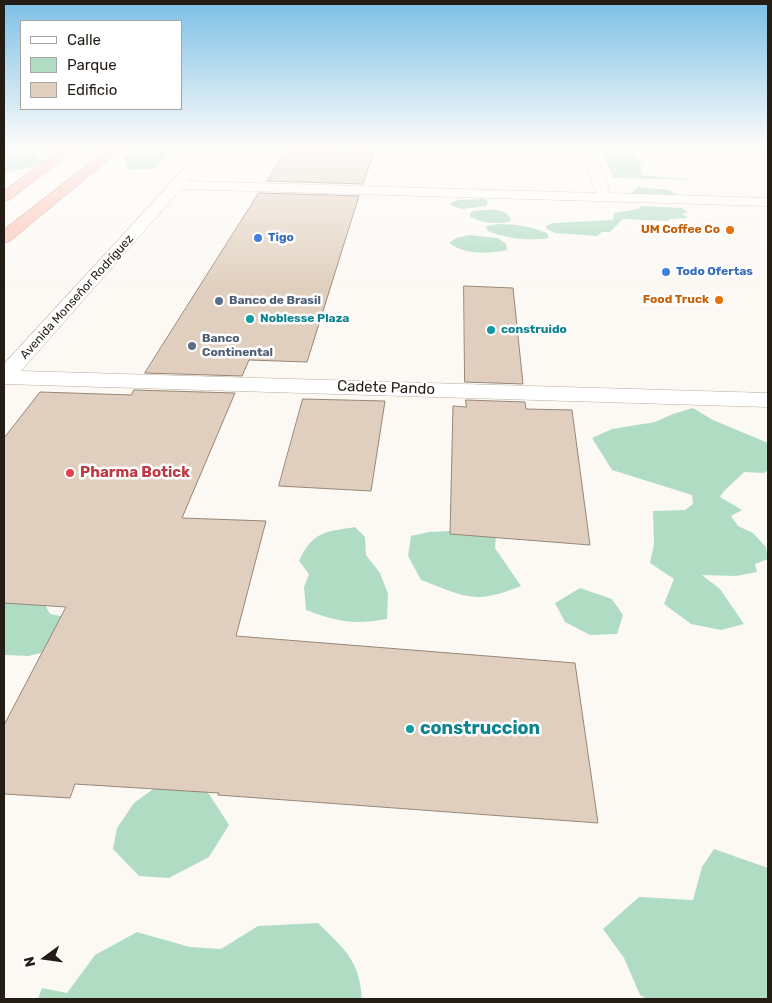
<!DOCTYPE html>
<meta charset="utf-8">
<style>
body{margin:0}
#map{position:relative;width:772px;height:1003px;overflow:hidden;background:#fcf9f5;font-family:Rubik,sans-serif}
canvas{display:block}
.frame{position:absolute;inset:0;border:5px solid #231d16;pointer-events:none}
.legend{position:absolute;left:20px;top:20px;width:162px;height:90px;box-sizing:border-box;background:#fff;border:1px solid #a7a5a2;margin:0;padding:6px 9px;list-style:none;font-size:15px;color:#231d16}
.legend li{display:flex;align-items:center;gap:10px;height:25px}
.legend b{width:25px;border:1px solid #a7a5a2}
.north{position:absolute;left:20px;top:933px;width:50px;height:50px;-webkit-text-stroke:4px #fff;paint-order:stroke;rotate:256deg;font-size:14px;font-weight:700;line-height:20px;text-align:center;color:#231d16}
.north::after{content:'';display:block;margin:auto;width:18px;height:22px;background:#231d16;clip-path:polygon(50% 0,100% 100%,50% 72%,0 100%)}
</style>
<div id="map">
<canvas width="772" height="1003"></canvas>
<div class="frame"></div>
<ul class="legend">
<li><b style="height:6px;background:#fff"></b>Calle</li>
<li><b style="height:14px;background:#b1dcc4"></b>Parque</li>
<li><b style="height:14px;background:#e0cfbe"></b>Edificio</li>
</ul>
<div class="north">N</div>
</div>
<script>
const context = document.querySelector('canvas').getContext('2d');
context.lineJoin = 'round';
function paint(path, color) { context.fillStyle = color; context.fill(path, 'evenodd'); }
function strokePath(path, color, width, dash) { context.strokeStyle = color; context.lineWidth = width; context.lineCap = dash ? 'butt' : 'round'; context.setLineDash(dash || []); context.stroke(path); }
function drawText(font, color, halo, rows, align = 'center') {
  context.font = font + ' Rubik,sans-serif'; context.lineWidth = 5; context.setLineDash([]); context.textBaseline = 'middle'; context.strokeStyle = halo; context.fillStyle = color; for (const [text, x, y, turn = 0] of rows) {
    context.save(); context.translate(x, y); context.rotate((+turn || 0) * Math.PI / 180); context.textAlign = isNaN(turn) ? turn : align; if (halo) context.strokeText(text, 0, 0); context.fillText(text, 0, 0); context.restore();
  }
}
paint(new Path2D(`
 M15,148H40L37,151L35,156L45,160C34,170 17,169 4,173V154Z
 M135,148H173L154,169L129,170L123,159Z
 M600,149H626L642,162L640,167L642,175L700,180L614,178Z
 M638,187L669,190L679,196L631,194Z
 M478,199H485L488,202L486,206L463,209L452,206L450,203L457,200Z
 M640,206L682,208L688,212L682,214L688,218L670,219L668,221L623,219L610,232H602L597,236L555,233L547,229L546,226L553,223L613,220L614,213L638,209Z
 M473,211C485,210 508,206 511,221C497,225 483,223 470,217V214Z
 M499,224C516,224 532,227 547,233L549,238C528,241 508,239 488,231L486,226Z
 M469,235L498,238L506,244L507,250C488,254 465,255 449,243L456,238Z
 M693,408L713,420L768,443V470L764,473L744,472C737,480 725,488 720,497L742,510L731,516L738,526L753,533L766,547L768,559L755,564L757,572L736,576L702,575L720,589L744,624L721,630L691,624L664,604L674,579L650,563L654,544L653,511L685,510L693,504L692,495L612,470L592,438L612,429L655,422L673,414Z
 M355,527L365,537L366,555L380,573L388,594L387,619C353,625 338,622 306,610L304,587L309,574L299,561C313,531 325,532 355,527Z
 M450,531L496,537L495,548L521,586C508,591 492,597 478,597C459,597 439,586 421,580L408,556L411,536L429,532Z
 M580,588L612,599L623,615L617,634L590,635L565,622L555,603Z
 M4,603L45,605L50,614L61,616L64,635L50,651L28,656L4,655Z
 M189,781L209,794L229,825L209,857L169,878L139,876L113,849L117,828L134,803L163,782Z
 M714,849L768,868V999H647L640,995L624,958L603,929L639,897L693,900L702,867Z
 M318,923C345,950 359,959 362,999H38L42,988L67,993L95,955L137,932L190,947L221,949L258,926Z`), '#b1dcc4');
const building = new Path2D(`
 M287,150L374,152L363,184L267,181Z
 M259,193L359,196L307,362L249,360L242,376L145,373Z
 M464,286L513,288L523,384L465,382Z
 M134,390L235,393L182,518L266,521L236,636L575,663L598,823L218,795L219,793L75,784L70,798L4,794V725L66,607L4,603V438L40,392L131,395Z
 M303,399L385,401L371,491L279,486Z
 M466,400L525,402L526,409L572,410L590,545L450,534L453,406L466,407Z`);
paint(building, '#e0cfbe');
strokePath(building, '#968676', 1);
const minor = new Path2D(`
 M203,148H216L188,181L596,193L581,148H593L610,193L768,198V206L181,189L21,371L768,393V407L4,384V364Z`);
const highway = new Path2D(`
 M63,148H78L9,200L4,201V191Z
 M109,148H123L10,241L4,243V230Z`);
strokePath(minor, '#bcac9b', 1);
strokePath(highway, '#b0887d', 1);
paint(minor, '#fff');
paint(highway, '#fcc2b4');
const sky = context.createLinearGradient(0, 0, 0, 289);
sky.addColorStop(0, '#7bbfe6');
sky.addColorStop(0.51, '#fefcfa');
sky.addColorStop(1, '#fefcfa00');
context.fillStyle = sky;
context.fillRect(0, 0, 772, 289);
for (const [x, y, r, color] of [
 [730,230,5,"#e8710a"],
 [258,238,5,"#3f7fe0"],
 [666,272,5,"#3f7fe0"],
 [719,300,5,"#e8710a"],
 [219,301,5,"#5c6f8a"],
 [250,319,5,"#0f9aa8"],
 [491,330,5,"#0f9aa8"],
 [192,346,5,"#5c6f8a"],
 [70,473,5,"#e0444e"],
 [410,729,5,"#0f9aa8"]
]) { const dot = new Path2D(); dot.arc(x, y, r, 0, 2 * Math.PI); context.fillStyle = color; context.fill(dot); strokePath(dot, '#fff', 2); }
drawText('bold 12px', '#c56008', '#fff', [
 ["UM Coffee Co",720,230],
 ["Food Truck",709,300]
], 'right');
drawText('bold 12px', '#366cbe', '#fff', [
 ["Tigo",268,238],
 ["Todo Ofertas",676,272]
], 'left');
drawText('12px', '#231d16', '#fff', [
 ["Avenida Monseñor Rodríguez",77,297,-48]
]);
drawText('bold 12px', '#4e5e75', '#fff', [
 ["Banco de Brasil",229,301],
 ["Banco",202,339],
 ["Continental",202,353]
], 'left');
drawText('bold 12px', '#0d838f', '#fff', [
 ["Noblesse Plaza",260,319],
 ["construido",501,330]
], 'left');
drawText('15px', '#231d16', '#fff', [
 ["Cadete Pando",386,388,2]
]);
drawText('bold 15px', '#be3a42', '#fff', [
 ["Pharma Botick",80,473]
], 'left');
drawText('bold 18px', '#0d838f', '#fff', [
 ["construccion",420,729]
], 'left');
</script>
